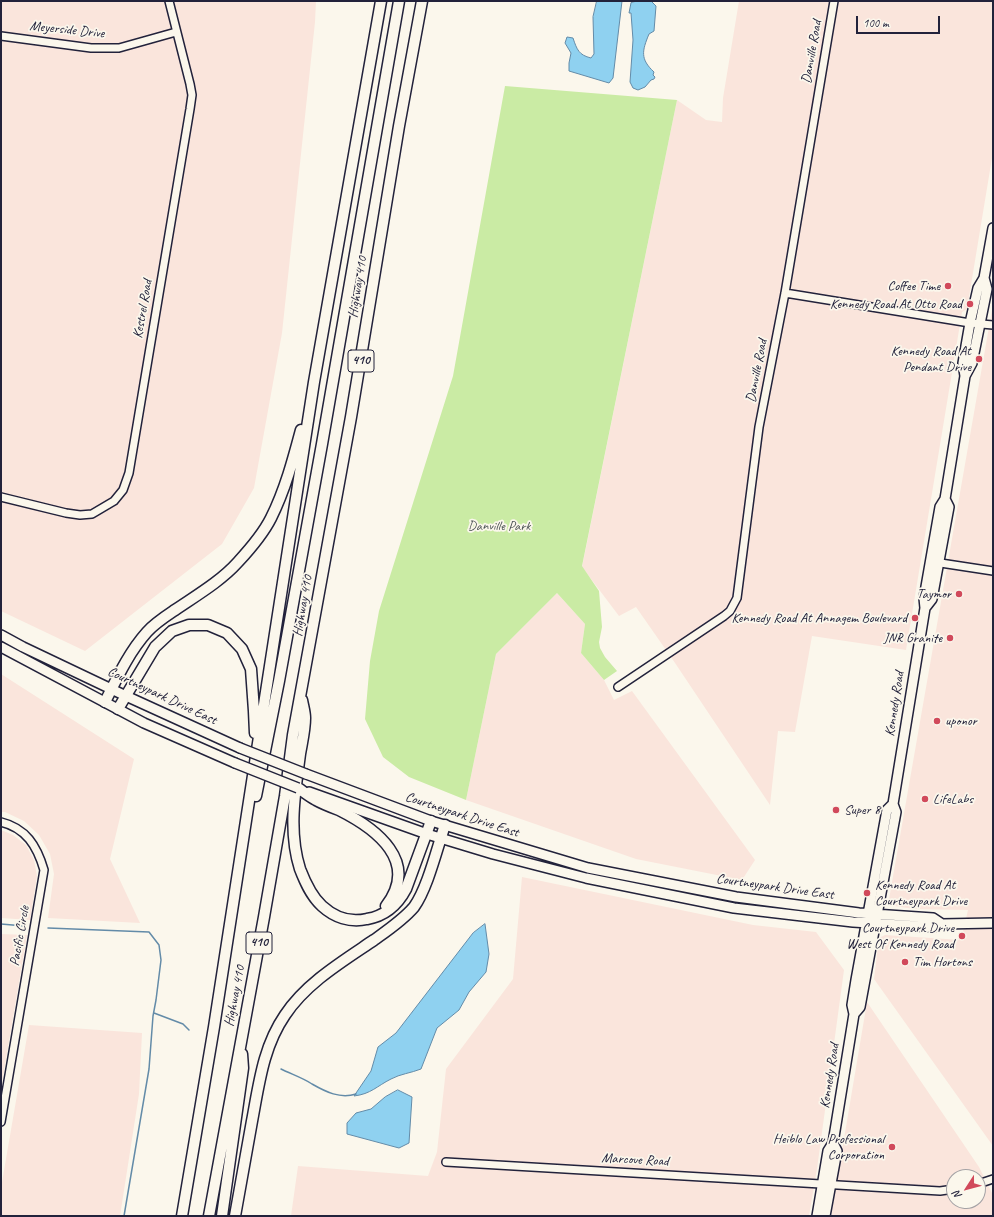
<!DOCTYPE html>
<style>
body{margin:0}
#map{position:relative;width:994px;height:1217px;overflow:hidden;background:#fbf7ec;font-family:Caveat,sans-serif}
canvas{display:block}
.frame{position:absolute;inset:0;border:2px solid #22223b;pointer-events:none}
.north{position:absolute;left:946px;top:1169px;width:40px;height:40px;box-sizing:border-box;background:#fbf7ec;border:1px solid #a4a2a5;border-radius:50%;rotate:234deg;font-size:11px;font-weight:700;line-height:16px;text-align:center;color:#22223b}
.north::after{content:'';display:block;margin:auto;width:14px;height:18px;background:#d1495b;clip-path:polygon(50% 0,100% 100%,50% 72%,0 100%)}
.scale{position:absolute;left:856px;top:16px;width:84px;height:18px;box-sizing:border-box;border:2px solid #22223b;border-top:0;padding-left:5px;font-size:12px;line-height:14px;white-space:nowrap;color:#22223b;-webkit-text-stroke:3px #fbf7ec;paint-order:stroke}
</style>
<div id="map">
<canvas width="994" height="1217"></canvas>
<div class="frame"></div>
<div class="north">N</div>
<div class="scale">100 m</div>
</div>
<script>
const context = document.querySelector('canvas').getContext('2d');
context.lineJoin = 'round';
function paint(path, color) { context.fillStyle = color; context.fill(path, 'evenodd'); }
function strokePath(path, color, width, dash) { context.strokeStyle = color; context.lineWidth = width; context.lineCap = dash ? 'butt' : 'round'; context.setLineDash(dash || []); context.stroke(path); }
function drawText(font, color, halo, rows, align = 'center') {
  context.font = font + ' Caveat,sans-serif'; context.lineWidth = 3.5; context.setLineDash([]); context.textBaseline = 'middle'; context.strokeStyle = halo; context.fillStyle = color; for (const [text, x, y, turn = 0] of rows) {
    context.save(); context.translate(x, y); context.rotate((+turn || 0) * Math.PI / 180); context.textAlign = isNaN(turn) ? turn : align; if (halo) context.strokeText(text, 0, 0); context.fillText(text, 0, 0); context.restore();
  }
}
paint(new Path2D(`
 M1,1H316L315,22L282,333L254,488L222,544L85,651L1,611Z
 M739,1H993V152L967,309L962,312L906,650L812,636L795,732L778,731L770,805L673,660L636,607L619,616L582,567L677,100L706,120L722,122L723,98Z
 M993,304V1146L874,979L879,938L885,935L961,940L968,910L914,909L888,905Z
 M557,593L585,624L581,653L604,680L614,700L632,691L755,860L742,880L636,859L466,800L496,654Z
 M1,674L134,759L110,859L140,923L48,918L54,874L50,854L39,835L24,821L5,812H1Z
 M1,830L13,835L26,845L34,860L37,876L30,920L1,918Z
 M522,877L753,925L816,932L844,970L817,1169L809,1216H291L298,1166L428,1176L437,1152L446,1069L513,979Z
 M1,934L27,935L1,1089Z
 M867,1002L979,1167L993,1195V1216H831ZM954,1177H978V1201H954Z
 M29,1025L142,1033L139,1094L120,1216H1V1188Z`), '#fae5dc');
paint(new Path2D(`
 M505,86L677,100L582,566L599,591L602,627L599,642L600,648L605,657L617,671L604,680L581,653L585,624L557,593L496,654L466,800L409,777L383,757L365,719L370,661L379,611L453,376Z`), '#caeba4');
const water = new Path2D(`
 M597,1H622L613,78L609,83L569,71V63L571,53L565,43L567,37L573,38C577,50 579,55 591,58L594,54L593,17Z
 M637,1H651L656,6L654,31L649,34C642,51 640,59 654,72L653,75L655,77L654,79L651,80L645,87L638,90L633,88L630,82L633,40L631,13H629L631,3Z
 M485,924L489,954L486,972L469,992L459,1010L437,1028L421,1069C411,1073 400,1074 391,1079C377,1086 371,1094 354,1096L371,1071L378,1047L396,1033L473,933Z
 M398,1090L412,1097L409,1143L399,1148L347,1134V1123L356,1113L371,1109L385,1097Z`);
paint(water, '#8fd1f0');
strokePath(water, '#638ba8', 1);
strokePath(new Path2D(`
 M1,924L24,926
 M48,928L149,932L159,945L161,960L156,1000L153,1016L149,1069L124,1216
 M154,1013L183,1024L189,1030
 M281,1069C291,1074 303,1078 312,1084C326,1092 340,1099 356,1094`), '#638ba8', 1.5);
const minor = new Path2D(`
 M1,36L91,48H119L176,32
 M785,293L970,323L993,325
 M1,497L66,513L80,515L92,514L114,501L123,490L129,473L190,109L192,95L190,84L169,1
 M934,562L993,571
 M618,687L724,616L730,611L737,598L759,427L785,293L834,1
 M1,822C26,828 37,846 44,870L1,1122
 M446,1162L940,1191L954,1189
 M978,1184L993,1179`);
const major = new Path2D(`
 M965,376L963,363L970,323L978,288L984,278L993,228
 M925,608L932,599L949,507L945,499
 M1,635L23,647L126,696L240,748
 M1,647L144,723L235,763
 M306,774L431,821L588,868L736,897L859,913L933,918L942,924
 M309,792L427,834L493,854L586,878L734,908L853,922L933,927L942,924L993,923
 M854,1014L860,1007L896,812L893,804L925,608L924,598L940,507L945,499L965,376L972,363L987,289L984,278
 M817,1216L828,1151L833,1143L854,1014L852,1005L856,980L887,810L893,804
 M825,1216L837,1151L833,1143`);
const highway = new Path2D(`
 M302,700C303,706 305,712 305,718C305,730 302,742 300,754C295,793 288,831 300,869C305,882 311,896 322,906C334,917 350,923 367,919C385,916 397,906 406,889L431,821
 M105,702C117,678 129,652 147,632C155,623 166,616 175,610C197,595 221,581 238,562C250,549 263,534 271,518C285,490 293,460 301,430
 M118,709L155,647L172,631L189,625H208L227,633L242,649L251,669L254,711L255,733
 M298,788C304,792 310,797 316,800C323,804 331,807 339,810C377,829 420,862 386,906
 M256,796L279,681L322,444L399,1
 M182,1216L214,1027L314,382L381,1
 M209,1216L264,917L285,796L293,735L351,417L399,126L422,1
 M222,1216L243,1068L242,1054
 M235,1216C241,1184 246,1153 252,1121C259,1084 263,1047 285,1015C306,983 343,961 374,940C388,930 403,920 414,907C428,887 437,848 445,825`);
strokePath(minor, '#22223b', 10);
strokePath(major, '#22223b', 12);
strokePath(highway, '#22223b', 13);
strokePath(minor, '#fbf7ec', 7);
strokePath(major, '#fbf7ec', 9);
strokePath(highway, '#fbf7ec', 10);
const majorBridge = new Path2D(`
 M240,748L306,774
 M235,763L298,788`);
strokePath(majorBridge, '#22223b', 12, []);
strokePath(majorBridge, '#fbf7ec', 9);
for (const [x, y, r, color] of [
 [948,286,4,"#d1495b"],
 [970,304,4,"#d1495b"],
 [979,359,4,"#d1495b"],
 [959,594,4,"#d1495b"],
 [915,618,4,"#d1495b"],
 [950,638,4,"#d1495b"],
 [937,721,4,"#d1495b"],
 [925,799,4,"#d1495b"],
 [836,810,4,"#d1495b"],
 [867,893,4,"#d1495b"],
 [962,936,4,"#d1495b"],
 [905,962,4,"#d1495b"],
 [892,1147,4,"#d1495b"]
]) { const dot = new Path2D(); dot.arc(x, y, r, 0, 2 * Math.PI); context.fillStyle = color; context.fill(dot); strokePath(dot, '#fbf7ec', 1.5); }
for (const [x, y, w] of [
 [361,361,26],
 [259,943,26]
]) { const box = new Path2D(); box.roundRect(x - w / 2, y - 11, w, 22, 3); context.fillStyle = '#fbf7ec'; context.fill(box); strokePath(box, '#22223b', 1); }
drawText('bold 13px', '#22223b', null, [
 ["410",361,361],
 ["410",259,943]
]);
drawText('14px', '#22223b', '#fbf7ec', [
 ["Meyerside Drive",67,30,6],
 ["Danville Road",812,52,-80],
 ["Highway 410",358,287,-81],
 ["Kestrel Road",143,309,-80],
 ["Danville Road",757,371,-79],
 ["Highway 410",303,606,-80],
 ["Courtneypark Drive East",162,696,25],
 ["Kennedy Road",895,704,-81],
 ["Courtneypark Drive East",462,815,18],
 ["Courtneypark Drive East",775,887,8],
 ["Pacific Circle",20,936,-80],
 ["Highway 410",235,996,-79],
 ["Kennedy Road",830,1076,-81],
 ["Marcove Road",635,1160,3]
]);
drawText('14px', '#22223b', '#fbf7ec', [
 ["Coffee Time",940,286],
 ["Kennedy Road At Otto Road",962,304],
 ["Kennedy Road At",971,351],
 ["Pendant Drive",971,367],
 ["Taymor",951,594],
 ["Kennedy Road At Annagem Boulevard",907,618],
 ["JNR Granite",942,638],
 ["uponor",945,721,"left"],
 ["LifeLabs",933,799,"left"],
 ["Super 8",844,810,"left"],
 ["Kennedy Road At",875,885,"left"],
 ["Courtneypark Drive",875,901,"left"],
 ["Courtneypark Drive",954,928],
 ["West Of Kennedy Road",954,944],
 ["Tim Hortons",913,962,"left"],
 ["Heiblo Law Professional",884,1139],
 ["Corporation",884,1155]
], 'right');
drawText('14px', '#4c5455', '#fbf7ec', [
 ["Danville Park",499,526]
]);
</script>
